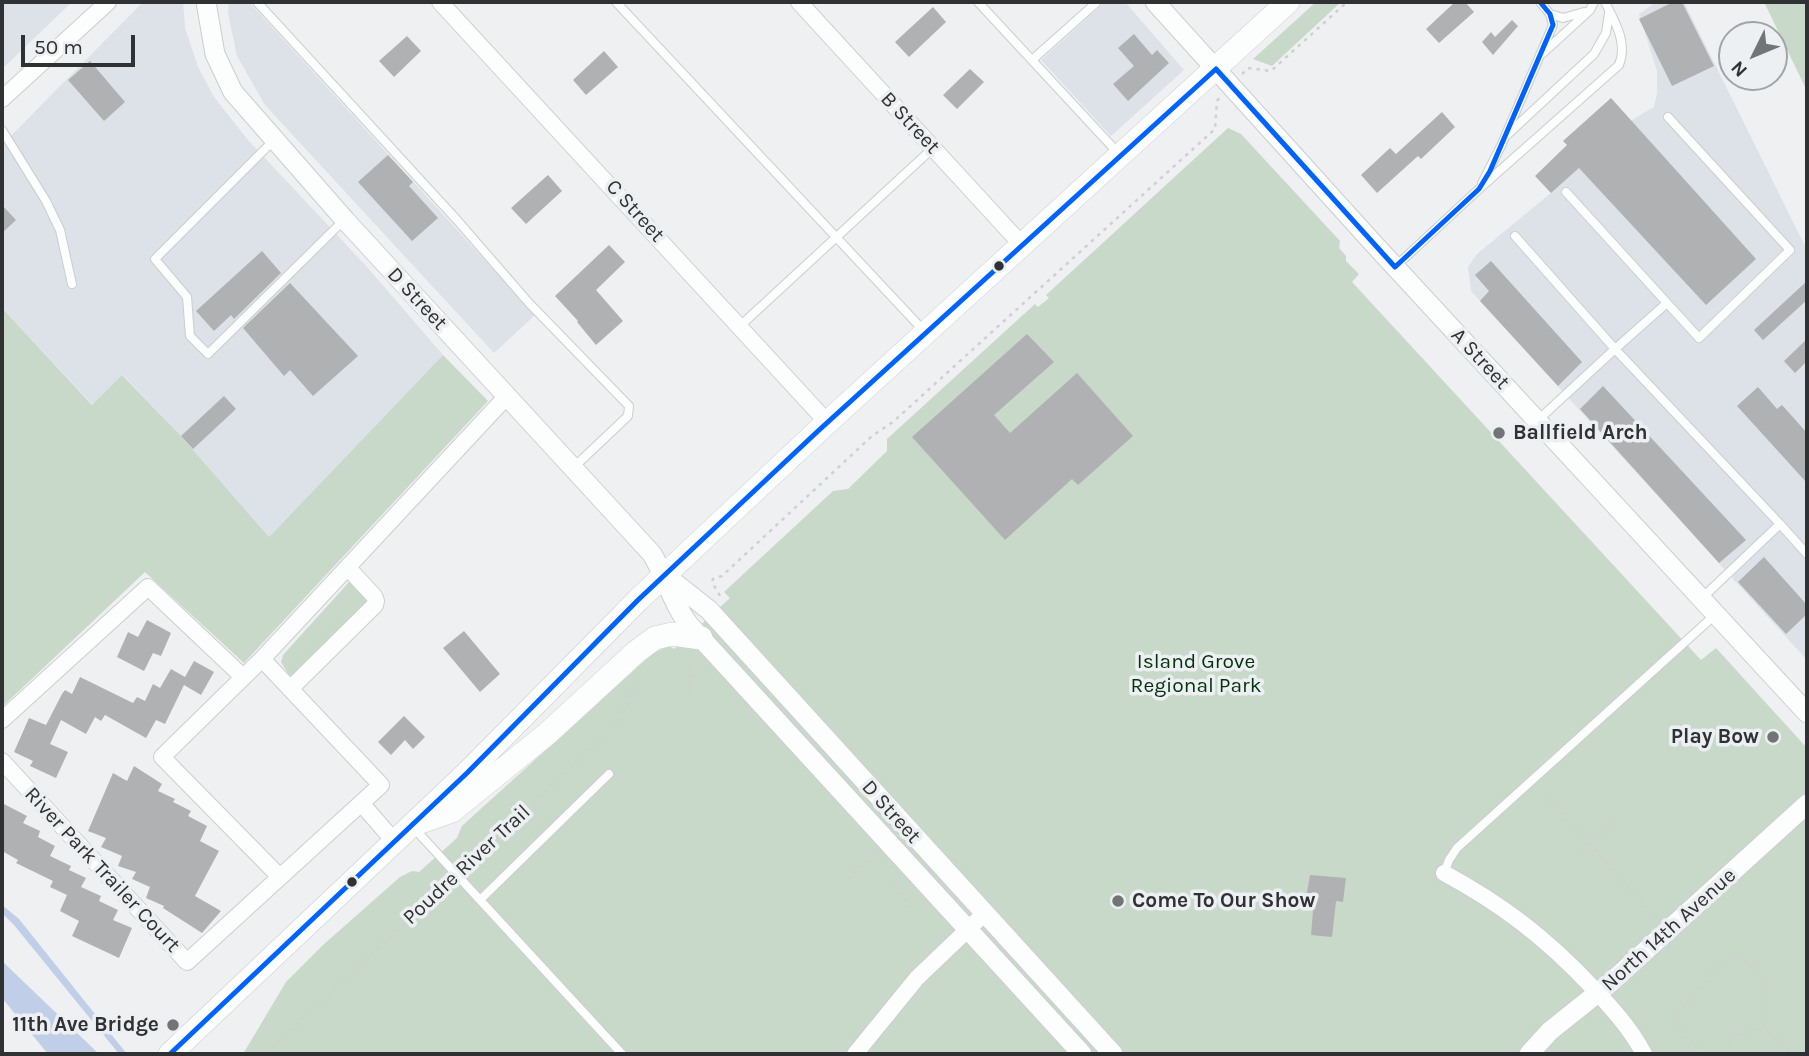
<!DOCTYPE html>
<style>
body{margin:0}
#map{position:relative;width:1809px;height:1056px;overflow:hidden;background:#eef0f2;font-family:Karla,sans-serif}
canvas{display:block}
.frame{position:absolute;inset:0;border:4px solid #303132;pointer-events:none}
.north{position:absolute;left:1718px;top:21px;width:70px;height:70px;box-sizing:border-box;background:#edf0f3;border:2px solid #a1a4a6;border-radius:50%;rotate:227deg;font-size:19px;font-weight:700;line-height:28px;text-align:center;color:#303132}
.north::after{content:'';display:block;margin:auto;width:24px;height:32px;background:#727475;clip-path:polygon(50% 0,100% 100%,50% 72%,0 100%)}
.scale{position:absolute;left:21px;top:35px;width:114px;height:32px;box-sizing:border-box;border:4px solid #303132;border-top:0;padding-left:9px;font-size:21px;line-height:24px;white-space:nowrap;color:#303132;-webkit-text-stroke:5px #edf0f3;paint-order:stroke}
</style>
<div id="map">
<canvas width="1809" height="1056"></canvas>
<div class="frame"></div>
<div class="north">N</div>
<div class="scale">50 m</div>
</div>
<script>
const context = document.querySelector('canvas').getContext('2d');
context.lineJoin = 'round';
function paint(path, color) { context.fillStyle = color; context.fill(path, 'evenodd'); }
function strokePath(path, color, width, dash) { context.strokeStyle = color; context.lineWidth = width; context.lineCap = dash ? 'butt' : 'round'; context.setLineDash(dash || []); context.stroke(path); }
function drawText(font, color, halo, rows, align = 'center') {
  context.font = font + ' Karla,sans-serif'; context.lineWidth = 7; context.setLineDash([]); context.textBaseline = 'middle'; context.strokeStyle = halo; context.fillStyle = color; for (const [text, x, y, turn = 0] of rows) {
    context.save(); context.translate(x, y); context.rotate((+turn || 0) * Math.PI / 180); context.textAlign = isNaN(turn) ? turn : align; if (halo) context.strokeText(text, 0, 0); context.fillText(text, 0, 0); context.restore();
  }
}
paint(new Path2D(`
 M2,2H72L2,69Z
 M143,2H183L185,28L198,67L214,97L248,140L367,267L443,355L269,537L181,436L123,375L93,405L2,308V145Z
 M229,2H249L535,315L494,353L265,105L237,56L228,13Z
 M1105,2H1125L1184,70L1111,136L1041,60Z
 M1656,2H1684L1807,250V660L1471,291L1468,267L1477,254L1551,193L1632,120L1654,107L1657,93V71L1639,14Z`), '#dce2e7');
paint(new Path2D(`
 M1316,2H1341L1272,66L1253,59Z
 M1764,2H1807V91Z
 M1228,128L1241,134L1340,241L1339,248L1346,256V261L1359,274L1352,282L1701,660L1716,648L1807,748V1054H243L286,982L323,945L400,877L412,871L419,872L457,838L462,826L474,815L653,653L669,646L674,649L730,598L724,592L833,491L848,489L887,451V439L1035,304L1038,307L1049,298L1046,295Z
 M2,308L92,405L122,375L181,436L269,537L443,355L488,401L244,663L145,572L2,707Z
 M350,581L367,597L368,602L297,676L289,675L281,662L283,655Z`), '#c8d9ca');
paint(new Path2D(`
 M2,905L19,919L127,1054H119L14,925L2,913Z
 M2,961L99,1054H48L2,998Z`), '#c0cfe7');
paint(new Path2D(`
 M1455,2H1465L1474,12L1439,43L1426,29Z
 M1673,2H1682L1714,66L1672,86L1639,19Z
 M933,7L946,22L909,57L895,42Z
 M1512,20L1518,26L1493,55L1482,42L1491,32L1495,37Z
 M1134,34L1152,55L1157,50L1169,63L1128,101L1113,84L1134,66L1118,48Z
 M407,36L421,51L394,77L379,61Z
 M604,51L618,67L586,95L573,80Z
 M90,61L125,102L104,121L68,80Z
 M970,69L984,82L957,109L943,95Z
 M1611,98L1756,259L1706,305L1579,168L1551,193L1535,176L1567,145L1563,141Z
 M1442,112L1455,127L1421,159L1418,156L1377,193L1361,175L1390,148L1396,154Z
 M388,155L413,182L409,186L438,218L412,241L358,182Z
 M548,175L562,191L526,224L511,208Z
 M2,205L16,220L2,233Z
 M609,245L625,262L596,290L623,321L596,345L577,322L578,321L555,296Z
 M262,251L281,273L234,319L231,315L214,331L196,311Z
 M1491,261L1582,362L1558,386L1480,301L1489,291L1475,275Z
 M1807,281V300L1763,340L1754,330Z
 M290,283L358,356L313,396L290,370L284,376L243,328Z
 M1027,334L1054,362L994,415L1010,433L1077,373L1133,436L1078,485L1072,479L1005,540L912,437Z
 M1807,339V361L1795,373L1784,361Z
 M1603,386L1746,540L1719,563L1580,409Z
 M1758,387L1777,409L1782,405L1807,433V483L1737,406Z
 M224,396L236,409L193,449L181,436Z
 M1764,557L1807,605V614L1786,634L1738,582Z
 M147,620L171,633L161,656L153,653L144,671L117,657L128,632L138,637Z
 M464,631L500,674L480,692L443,648Z
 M194,661L214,672L201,695L184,685L165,724L156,720L146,738L105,715L101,721L95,717L86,734L61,720L50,744L68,752L56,778L30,766L33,761L14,752L29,718L46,725L62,694L65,690L72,694L80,677L133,703L137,697L145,701L153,684L160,688L171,669L185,677Z
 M404,716L425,737L413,749L405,740L391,755L378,742Z
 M134,766L162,784L158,791L175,799L173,802L191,811L188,816L207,826L200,841L219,851L195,896L221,911L202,933L163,908L164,906L146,898L150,887L132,879L136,872L118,866L122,856L101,847L106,838L88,831L113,773L127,781Z
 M2,803L27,816L23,823L40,831L38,837L55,846L50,856L71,866L69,870L86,878L81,887L101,896L99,901L118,910L113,920L132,928L119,958L72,936L79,921L60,911L67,895L50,887L53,881L16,863L18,860L2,851Z
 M1310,875L1346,878L1343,902L1336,901L1332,937L1311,935L1314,899L1306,898Z`), '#b0b1b3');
const service = new Path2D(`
 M257,2L457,220L529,303L629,406L628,416L573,468
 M616,2L924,331
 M978,2L1119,154
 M1550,14L1563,18L1584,12
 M1543,53L1590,10L1594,2
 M1032,60L1097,2
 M2,130L46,201L60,230L72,284
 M1508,134L1594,54L1606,33L1609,13
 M274,140L155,259L187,297L190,336L208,354L344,220
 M1482,183L1501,146L1553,25L1550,14L1540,2
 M1566,192L1667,303L1615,349L1780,524L1701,599
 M1515,236L1615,349L1537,421
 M1396,266L1479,189L1619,65C1628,43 1615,22 1605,2
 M1667,303L1699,338L1790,250L1668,117
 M740,326L933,148
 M1780,524L1807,554
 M413,827L480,900L609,774
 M1444,873L1449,860L1457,848L1716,614
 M480,900L622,1054`);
const minor = new Path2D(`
 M440,2L827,422
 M799,2L1022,245
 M2,99L108,2
 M290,689L375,605L376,601L374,596L348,568
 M2,720L148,587L243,677
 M2,761L187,962L381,785L262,659
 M361,803L394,841
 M1444,873C1503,905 1546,938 1592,987C1611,1007 1631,1029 1644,1054
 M280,877L162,757L262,659L507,396
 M855,1054L917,978L984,914`);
const tertiary = new Path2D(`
 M206,2L215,54L233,92L345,220L652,554C666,577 673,605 690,626L1082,1054
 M1155,2L1373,243L1807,713
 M666,576L709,610L1113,1054
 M1529,1054L1550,1031L1610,983L1807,804`);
const secondary = new Path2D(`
 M421,822L452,811L548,733L636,652L655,638L672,634L701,638
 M170,1054L467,773L638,600L818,431L1288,2`);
strokePath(service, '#cbcdce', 10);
strokePath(minor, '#cbcdce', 18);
strokePath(tertiary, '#cbcdce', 21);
strokePath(secondary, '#cbcdce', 24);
strokePath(new Path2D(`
 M1242,74L1248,68L1271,71L1347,2
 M720,596L712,582L713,579L722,576L872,436L893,422L1215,129L1217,101L1220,97
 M689,694V660
 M1548,799L1657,918
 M1582,851L1618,817
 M465,868L616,724L625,710L636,678
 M847,879L876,853
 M897,879L892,885L914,911
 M265,1054L450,882
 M1706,1054L1682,1035L1677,1019L1680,1009L1703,986L1720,963L1726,959L1739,958L1759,970L1766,978L1768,985L1763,1024L1767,1032L1795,1054
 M1725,1054C1727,1035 1749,1032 1765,1028`), '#d0d0d1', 2.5, [3.5, 5]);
strokePath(service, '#fcfdfd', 8);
strokePath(minor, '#fcfdfd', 16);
strokePath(tertiary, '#fcfdfd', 19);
strokePath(secondary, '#fcfdfd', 23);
strokePath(new Path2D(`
 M170,1054L467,773L638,600L818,431L1216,69L1395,267L1479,189L1490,171L1553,25L1550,14L1540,2`), '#0062ff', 5);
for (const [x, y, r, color] of [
 [999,266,6,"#303132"],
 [1499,433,7,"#727475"],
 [1773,737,7,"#727475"],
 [352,882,6,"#303132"],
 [1118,901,7,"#727475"],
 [173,1025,7,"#727475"]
]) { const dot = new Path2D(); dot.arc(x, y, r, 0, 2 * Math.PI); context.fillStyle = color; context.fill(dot); strokePath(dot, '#edf0f3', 2.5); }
drawText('21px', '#303132', '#edf0f3', [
 ["B Street",910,123,47],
 ["C Street",635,211,48],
 ["D Street",417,299,47],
 ["A Street",1480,359,47],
 ["D Street",891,812,48],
 ["Poudre River Trail",467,865,-43],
 ["River Park Trailer Court",102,870,47],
 ["North 14th Avenue",1669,930,-42]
]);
drawText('bold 21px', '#303132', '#edf0f3', [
 ["Ballfield Arch",1513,433],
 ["Play Bow",1759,737,"right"],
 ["Come To Our Show",1132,901],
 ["11th Ave Bridge",159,1025,"right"]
], 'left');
drawText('21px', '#04330b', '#edf0f3', [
 ["Island Grove",1196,662],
 ["Regional Park",1196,686]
]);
</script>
